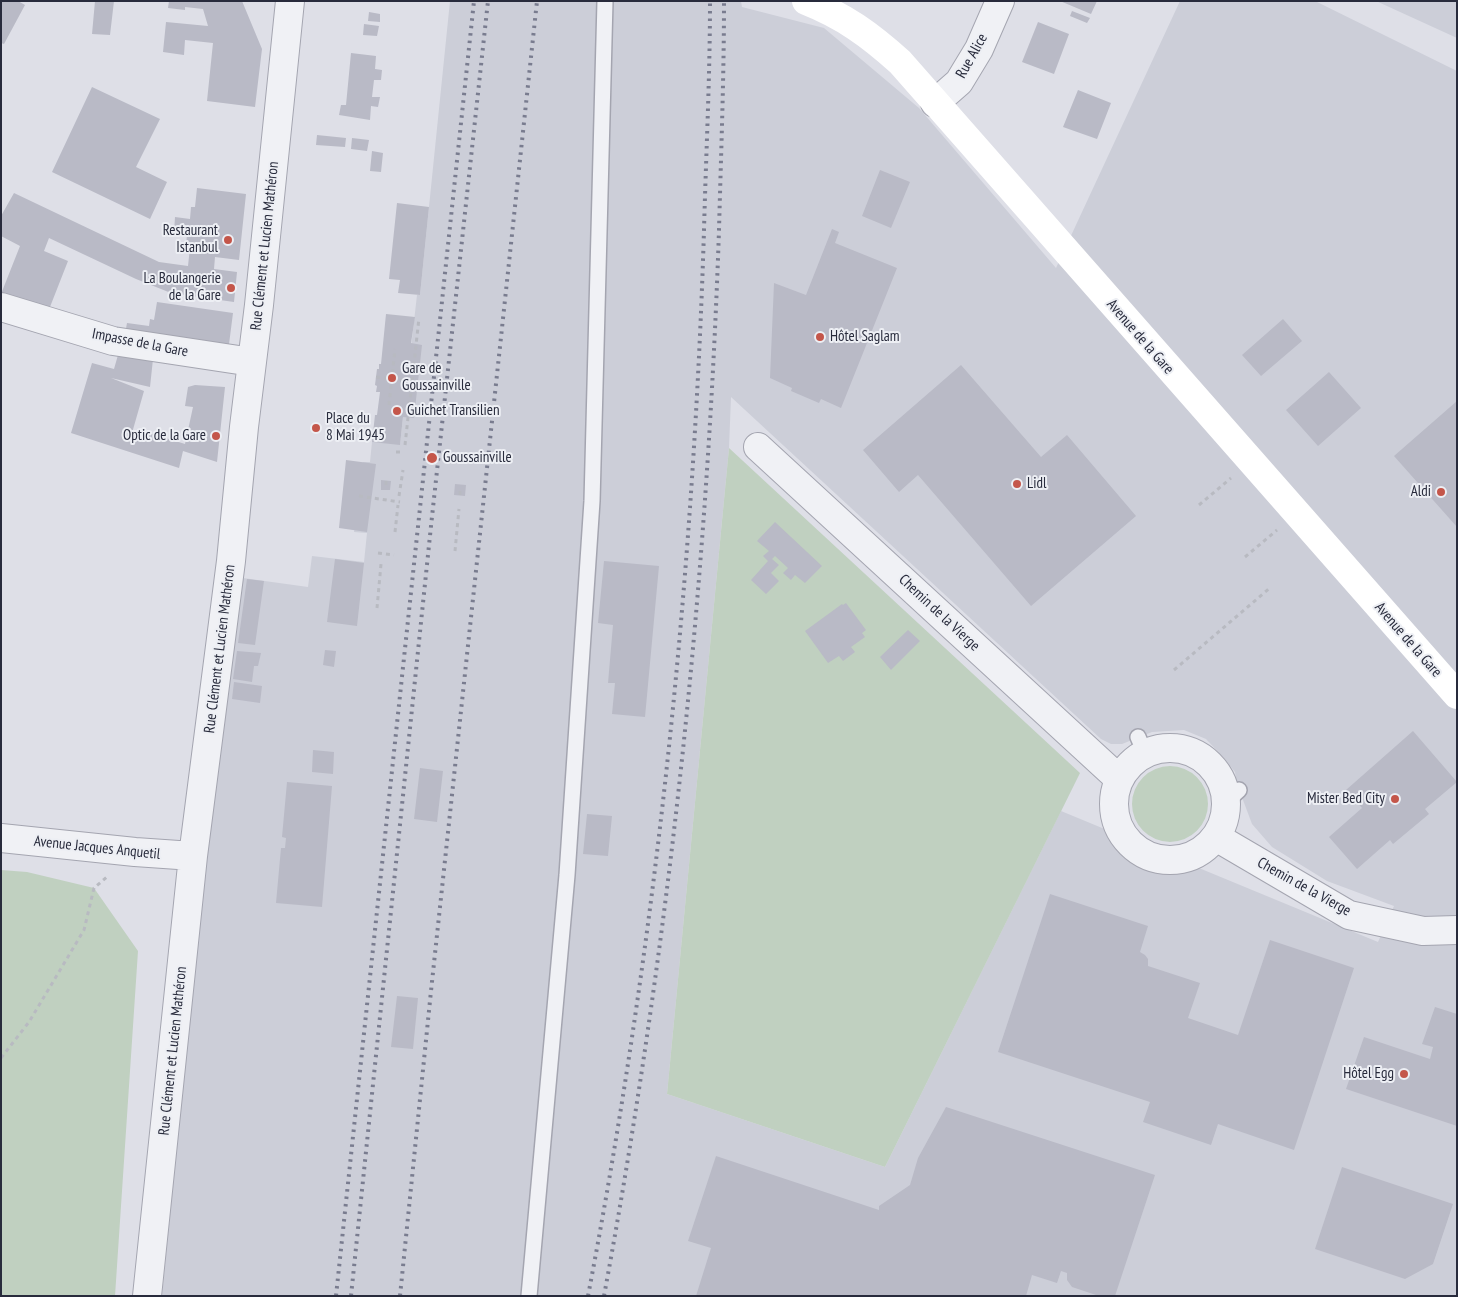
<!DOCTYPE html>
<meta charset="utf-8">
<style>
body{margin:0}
#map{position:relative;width:1458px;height:1297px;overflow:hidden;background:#dedfe7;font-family:"PT Sans Narrow",sans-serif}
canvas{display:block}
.frame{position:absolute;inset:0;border:2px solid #282b3c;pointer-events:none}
</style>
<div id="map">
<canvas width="1458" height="1297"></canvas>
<div class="frame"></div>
</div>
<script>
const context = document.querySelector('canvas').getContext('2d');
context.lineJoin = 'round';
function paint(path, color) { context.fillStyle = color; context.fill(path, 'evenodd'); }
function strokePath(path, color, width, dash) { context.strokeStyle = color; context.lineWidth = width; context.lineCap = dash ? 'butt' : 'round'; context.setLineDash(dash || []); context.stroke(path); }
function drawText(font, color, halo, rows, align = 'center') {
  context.font = font + ' "PT Sans Narrow",sans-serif'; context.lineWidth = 4; context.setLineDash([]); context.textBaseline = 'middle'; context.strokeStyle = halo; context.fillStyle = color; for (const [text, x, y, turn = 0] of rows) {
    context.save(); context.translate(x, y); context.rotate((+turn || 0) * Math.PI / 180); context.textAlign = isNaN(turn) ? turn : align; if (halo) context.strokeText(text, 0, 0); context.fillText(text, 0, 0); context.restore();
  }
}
paint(new Path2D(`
 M450,1H741L742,7L824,28L919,108L1056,268L1180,1H1315L1457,71V1296H162L201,897L243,578L308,587L312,556L364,562L367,533L354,532L363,462H370L372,442L400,444L417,295H420ZM731,397L1101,739L1111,744H1122L1152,732L1184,730L1206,739L1224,758L1235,772L1237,784L1252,824L1272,847L1327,881L1394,906L1378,942L1061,811L885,1167L667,1094L729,448Z
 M1376,1H1457V38Z`), '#ccced8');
paint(new Path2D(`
 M729,448L1080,773L885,1167L667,1094Z
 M1132 804a38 38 0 1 1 76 0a38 38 0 1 1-76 0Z
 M1,870L27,872L94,888L138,951L115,1296H1Z`), '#c0d0c0');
paint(new Path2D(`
 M1,1H18L25,5L4,44L1,43Z
 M95,1H114L110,35L92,34Z
 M169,1H242L262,49L255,107L207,101L213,43L185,40L184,55L163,52L166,22L208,26L203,9L185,7V10L168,8Z
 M1060,1H1097L1091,14Z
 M1072,11L1090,18L1087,23L1070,16Z
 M369,12L380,14V22L368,21Z
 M1038,22L1069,34L1054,74L1022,62Z
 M364,24L379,26L377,36L363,35Z
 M351,53L376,56L375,69L382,70L381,80H374L372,97H380L378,107L371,106L370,120L339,115L341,105H346Z
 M92,87L160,119L136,167L167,182L150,219L52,172Z
 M1078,90L1111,103L1097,139L1063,127Z
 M317,135L346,138L345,147L316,145Z
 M352,138L369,140L367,151L351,149Z
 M372,151L383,153L381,172L370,171Z
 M880,170L910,182L891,228L862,216Z
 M197,188L246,194L239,260L215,257L214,269L237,272L234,302L171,293L136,279L49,238L44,251L68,261L48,312L1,294L20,246L1,236V216L14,193L159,262L188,266L190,247H186L187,234L174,233L175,217L190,219L191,207H195Z
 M397,203L429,207L420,295L398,293L400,280L389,279Z
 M832,229L839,232L835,243L897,268L841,408L821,399L819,403L791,391L792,388L770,378L774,283L806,295Z
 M157,302L233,313L228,352L125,334L127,323L149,326L150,319L154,320Z
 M386,314L415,317L411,343L422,345L414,418L403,417L400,445L372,442L375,415H377L380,392H376L377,386L375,385L377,369H379V364H381Z
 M1283,319L1302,341L1261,376L1242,355Z
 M118,355L153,359L150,387L111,378L144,391L132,433L147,432L185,444L193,407L185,406L188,387L195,385L225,387L217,462L183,451L179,468L71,433L92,363L114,369Z
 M961,365L1041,457L1067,435L1136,516L1031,606L918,475L899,492L863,450Z
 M1329,372L1361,408L1318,446L1286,410Z
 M1457,401V527L1394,456Z
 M346,460L376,464L367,532L339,528Z
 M381,480L391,481L390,490H381Z
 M455,484L466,485L465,496L454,495Z
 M775,522L822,566L805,583L795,575L791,580L783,573L788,568L775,556L772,559L779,565L771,573L779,581L766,594L751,580L768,561L763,556L769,551L757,541Z
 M335,559L364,563L357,626L327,622Z
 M604,561L659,566L645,717L612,714L615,683H608L613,625L598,623Z
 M247,579L264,581L255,645L238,643Z
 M846,603L866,630L862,633L865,637L851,647L855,652L843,661L839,656L828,663L805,631L842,604L843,605Z
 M908,630L920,641L891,670L880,657Z
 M325,650L336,651L334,667L323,665Z
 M237,651L261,653L258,666H254L252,682L233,679Z
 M234,682L262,686L260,703L232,699Z
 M1413,731L1457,782L1425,809L1429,814L1393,844L1390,840L1357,869L1329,837L1362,808L1346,790Z
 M313,750L334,752L333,774L312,772Z
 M420,768L443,771L437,822L414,819Z
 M287,782L332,786L322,907L276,903L281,848H285L286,838L282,837Z
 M587,814L612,816L608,856L583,854Z
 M1050,894L1148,926L1140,952L1145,955L1148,959V966L1200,983L1188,1018L1238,1035L1270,940L1354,968L1294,1150L1218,1124L1211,1145L1143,1122L1150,1102L998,1052Z
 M397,996L418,998L413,1049L391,1047Z
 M1435,1007L1457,1014V1126L1346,1089L1364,1037L1430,1059L1433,1047L1422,1044Z
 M946,1107L1155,1175L1115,1296H1099L1072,1287L1067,1280V1273L1061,1271L1057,1283L1032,1275L1026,1296H696L711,1248L688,1241L716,1156L879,1210V1206L910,1185L918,1158Z
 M1342,1167L1453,1204L1433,1264L1405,1279L1315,1249Z`), '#b9bac6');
const lane = new Path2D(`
 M1138,737L1145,753
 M1227,801L1239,790
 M529,1296L567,875L592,501L605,1`);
const street = new Path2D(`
 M935,103L959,82L979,49L1000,1
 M1,307L113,341L252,362
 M758,447L1119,779
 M1114 804a56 56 0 1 1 112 0a56 56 0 1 1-112 0Z
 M1216,837L1349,915L1423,931L1457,930
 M1,838L135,852L193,856
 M147,1296L193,856L231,561L244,427L259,305L290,1`);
strokePath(lane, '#a4a5b0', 18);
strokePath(street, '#a4a5b0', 30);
strokePath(new Path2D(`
 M376,377L412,381
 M389,405L395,349
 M405,445L419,318
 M396,452H401
 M386,485V480
 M460,495V490
 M359,496L400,502
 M399,496L403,470
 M1199,505L1231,478
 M395,532L398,505
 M455,551L459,509
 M378,553L394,555
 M1245,557L1277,530
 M377,608L381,564
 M1174,670L1271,587
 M1,1058L29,1022L84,930L94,888L108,876`), '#b8bac1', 3, [4, 4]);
strokePath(lane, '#f0f1f5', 15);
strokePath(street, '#f0f1f5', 28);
strokePath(new Path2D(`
 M806,1C844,16 870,35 900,62L1457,695`), '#fff', 28);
strokePath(new Path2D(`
 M336,1296L474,1
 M351,1296L431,526L488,1
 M400,1296L431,991L537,1
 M588,1296C655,945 693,587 704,230C706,154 710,77 710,1
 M604,1296C669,944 707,587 719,230C721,154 724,77 724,1`), '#797c8f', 4, [2.5, 5]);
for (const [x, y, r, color] of [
 [228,240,5,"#c4564a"],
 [231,288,5,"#c4564a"],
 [820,337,5,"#c4564a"],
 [392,378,5,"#c4564a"],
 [397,411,5,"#c4564a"],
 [316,428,5,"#c4564a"],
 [216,436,5,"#c4564a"],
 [432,458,6,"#c4564a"],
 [1017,484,5,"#c4564a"],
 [1441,492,5,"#c4564a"],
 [1395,799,5,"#c4564a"],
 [1404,1074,5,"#c4564a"]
]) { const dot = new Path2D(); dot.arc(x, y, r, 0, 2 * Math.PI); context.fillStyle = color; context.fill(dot); strokePath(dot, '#edeff4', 2); }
drawText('15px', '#282b3c', '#edeff4', [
 ["Rue Alice",972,56,-61],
 ["Rue Clément et Lucien Mathéron",265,246,-84],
 ["Avenue de la Gare",1140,337,49],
 ["Impasse de la Gare",140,343,11],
 ["Chemin de la Vierge",939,613,43],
 ["Avenue de la Gare",1408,640,49],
 ["Rue Clément et Lucien Mathéron",220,649,-83],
 ["Avenue Jacques Anquetil",97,848,6],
 ["Chemin de la Vierge",1304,887,29],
 ["Rue Clément et Lucien Mathéron",173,1051,-84]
]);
drawText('15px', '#282b3c', '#edeff4', [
 ["Restaurant",218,231],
 ["Istanbul",218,248],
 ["La Boulangerie",221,279],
 ["de la Gare",221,296],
 ["Hôtel Saglam",830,337,"left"],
 ["Gare de",402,369,"left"],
 ["Goussainville",402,386,"left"],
 ["Guichet Transilien",407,411,"left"],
 ["Place du",326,419,"left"],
 ["8 Mai 1945",326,436,"left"],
 ["Optic de la Gare",206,436],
 ["Goussainville",443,458,"left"],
 ["Lidl",1027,484,"left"],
 ["Aldi",1431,492],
 ["Mister Bed City",1385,799],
 ["Hôtel Egg",1394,1074]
], 'right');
</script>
